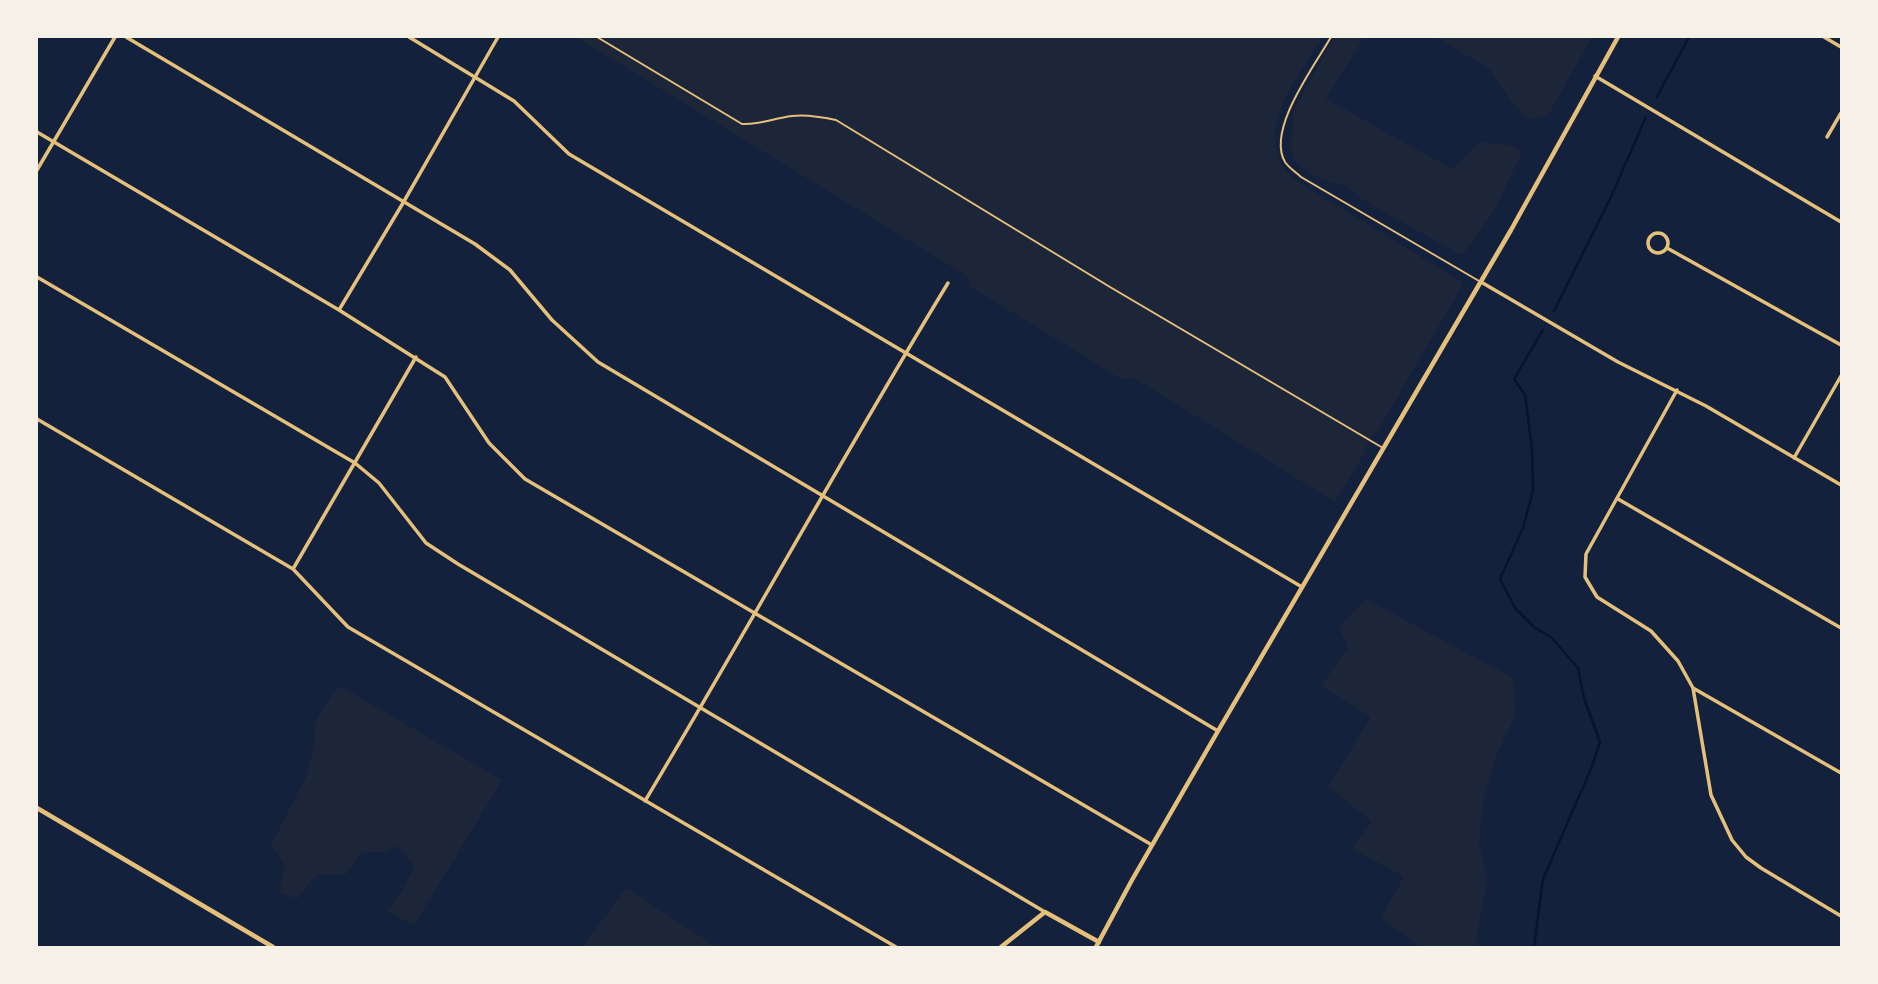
<!DOCTYPE html>
<style>
body{margin:0}
#map{position:relative;width:1878px;height:984px;overflow:hidden;background:#14213d;font-family:Manrope,sans-serif}
canvas{display:block}
.frame{position:absolute;inset:0;border:38px solid #f6f1e7;pointer-events:none}
</style>
<div id="map">
<canvas width="1878" height="984"></canvas>
<div class="frame"></div>
</div>
<script>
const context = document.querySelector('canvas').getContext('2d');
context.lineJoin = 'round';
function paint(path, color) { context.fillStyle = color; context.fill(path, 'evenodd'); }
function strokePath(path, color, width, dash) { context.strokeStyle = color; context.lineWidth = width; context.lineCap = dash ? 'butt' : 'round'; context.setLineDash(dash || []); context.stroke(path); }
paint(new Path2D(`
 M576,37H1322C1296,81 1251,130 1292,178L1462,282V286L1377,432C1373,433 1365,447 1365,452L1335,502L1134,378L1121,379L968,285L970,278Z
 M1334,37H1364L1326,99L1452,169L1480,142L1510,145L1522,152L1495,209L1464,253H1457L1363,200L1347,187L1314,176L1294,161L1291,147L1294,110Z
 M1435,37H1592L1548,115L1527,119L1511,101L1489,68Z
 M1366,599L1513,678L1515,715L1496,757L1483,801L1479,842L1487,881L1476,941L1482,944L1474,947H1421L1381,918L1404,876L1352,849L1372,821L1328,787L1371,717L1321,686L1348,648L1339,628Z
 M340,686L502,780L414,926L387,911L403,889L414,866L403,851L396,846L387,852H362L345,875H316L297,899L278,891C287,868 287,864 271,845L306,777L314,747L316,720L331,696Z
 M626,888L717,947H582Z`), '#1d2539');
strokePath(new Path2D(`
 M1657,97L1689,37
 M1554,311L1610,199L1646,117
 M1534,947L1543,879L1591,769L1600,742L1584,698L1578,668L1551,637L1535,628L1515,608L1500,579L1523,528L1533,491L1532,449L1525,395L1514,379L1543,330`), '#0b132b', 2.5);
strokePath(new Path2D(`
 M597,37L742,124C760,125 774,118 792,116C807,114 822,117 836,120L1110,287L1383,448
 M1331,37C1315,65 1266,130 1285,162C1289,168 1297,173 1301,177L1479,281`), '#e5c07b', 2);
strokePath(new Path2D(`
 M126,37L475,244L510,270L552,320L598,362L1218,731
 M409,37L514,101L569,154L1302,587
 M1824,37L1841,47
 M1595,76L1841,222
 M37,132L339,310L445,377L489,443L525,479L1152,845
 M1827,137L1841,113
 M37,170L115,37
 M1648 243a10 10 0 1 1 20 0a10 10 0 1 1-20 0Z
 M1667,248L1841,345
 M37,277L355,463L379,483L426,543L458,564L1045,912
 M1481,282L1618,362L1706,406L1841,485
 M339,310L403,203L498,37
 M1677,390L1586,554L1585,577L1597,597L1651,631L1678,661L1693,688L1711,795L1732,840L1746,857L1761,868L1841,916
 M37,419L293,569L348,627L896,947
 M1794,458L1841,376
 M1618,499L1841,628
 M293,569L416,357
 M1693,688L1841,773
 M645,801C748,629 844,454 948,283`), '#e5c07b', 3.5);
strokePath(new Path2D(`
 M1001,947L1045,912L1099,942`), '#e5c07b', 4.5);
strokePath(new Path2D(`
 M37,808L273,947
 M1096,947L1132,880L1218,731L1511,230L1618,37`), '#e5c07b', 4.5);
</script>
